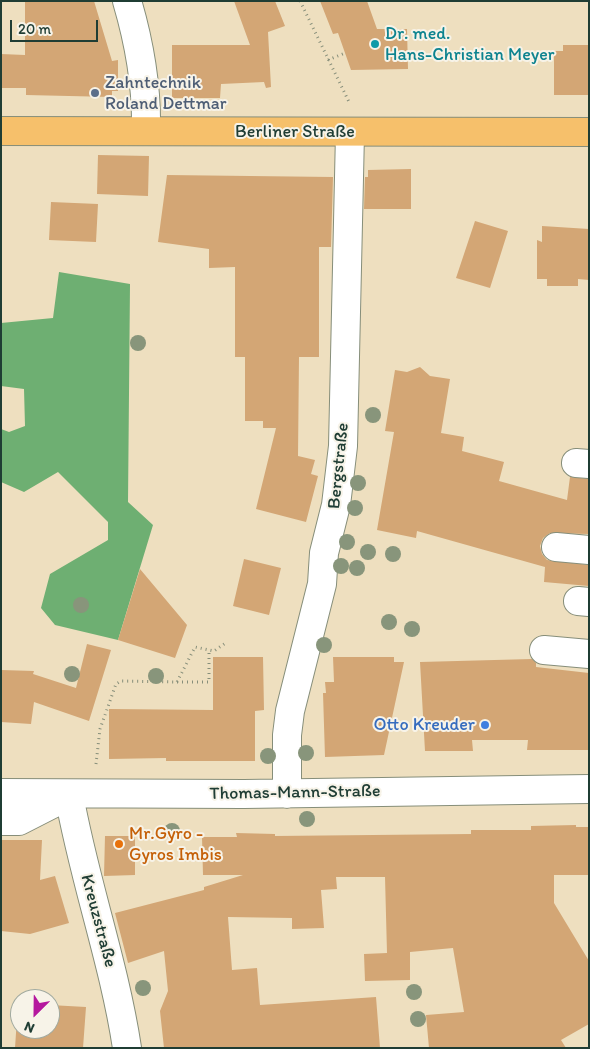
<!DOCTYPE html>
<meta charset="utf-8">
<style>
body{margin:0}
#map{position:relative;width:590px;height:1049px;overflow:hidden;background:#eedfbf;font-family:Itim,sans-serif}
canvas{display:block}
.frame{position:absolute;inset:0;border:2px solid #1f3d34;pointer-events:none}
.north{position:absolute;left:10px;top:989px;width:50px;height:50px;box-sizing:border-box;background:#f7f3e8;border:1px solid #a1aaa0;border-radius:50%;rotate:203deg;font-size:14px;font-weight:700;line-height:20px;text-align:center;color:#1f3d34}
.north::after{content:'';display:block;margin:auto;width:18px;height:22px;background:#b5179e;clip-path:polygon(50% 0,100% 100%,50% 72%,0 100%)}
.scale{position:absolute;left:10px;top:20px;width:88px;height:22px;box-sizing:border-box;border:2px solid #1f3d34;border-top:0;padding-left:6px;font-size:15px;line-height:18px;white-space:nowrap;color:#1f3d34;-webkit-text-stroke:4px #f7f3e8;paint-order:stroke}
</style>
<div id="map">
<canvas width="590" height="1049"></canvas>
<div class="frame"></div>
<div class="north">N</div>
<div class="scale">20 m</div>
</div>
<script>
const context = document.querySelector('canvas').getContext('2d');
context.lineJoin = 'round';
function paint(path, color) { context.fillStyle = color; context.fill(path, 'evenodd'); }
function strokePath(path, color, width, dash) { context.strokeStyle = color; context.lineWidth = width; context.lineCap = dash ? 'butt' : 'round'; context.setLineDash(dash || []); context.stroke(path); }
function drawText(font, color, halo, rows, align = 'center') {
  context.font = font + ' Itim,sans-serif'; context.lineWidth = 4; context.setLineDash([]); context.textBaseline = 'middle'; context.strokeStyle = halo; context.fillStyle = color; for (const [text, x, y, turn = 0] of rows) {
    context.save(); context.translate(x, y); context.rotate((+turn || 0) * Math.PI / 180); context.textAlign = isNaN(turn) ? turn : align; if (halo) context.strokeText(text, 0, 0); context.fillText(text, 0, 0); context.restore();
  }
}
paint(new Path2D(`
 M59,272L130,284L128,502L153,525L118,640L55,625L41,608L50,574L108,540V522L58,472L24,492L1,482V429L9,432L25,426L24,389L1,386V323L53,318Z`), '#6eaf72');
paint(new Path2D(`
 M25,1H94L112,61L118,60V91H112V97L26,95V88H1V54L25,55Z
 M234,1H275L285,26L268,32L271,87L266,88L264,82L221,84L220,98H172V45H250Z
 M320,1H367L377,29H407L408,69L351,70L338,33L333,34Z
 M563,45H589V95H554V51H563Z
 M98,155L149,156L148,196L97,194Z
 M411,169V209H364L365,177H368V170Z
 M167,175L333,177L331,247H319V357H299L298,456L315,460L311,474L318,476L306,522L256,509L276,428H263V421H245V357H235V267L209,268V249L158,242Z
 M51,202L98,204L96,242L49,240Z
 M475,221L508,231L490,288L456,278Z
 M542,226L589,229V280L578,279V286H547V279H537V240L542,242Z
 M420,367L430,376L450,379L441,433L464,437L462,451L504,462L499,481L567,500L570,477L589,479V534L550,533L543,538L540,546L542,554L547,560L589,565V586L544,582L545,567L417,531L416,538L377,530L394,432L385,431L395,370L407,372Z
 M244,559L281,568L269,615L233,606Z
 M140,569L187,625L175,658L118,640Z
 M87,644L111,650L89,721L34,702L31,724L1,722V670L34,671L33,674L76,688Z
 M213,657H263L264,710L255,711V761H166V758L109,759V709L213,710Z
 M333,657H394V662H404L384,755L325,757L323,693H326L325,682H334Z
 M532,659L536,663V667L589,673V750H527L528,740H472L473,751H425L420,662Z
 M576,825V827H589V875H554V903L589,961V1024L561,1040L566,1048H429L426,1015L464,1012L453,948L410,952V980L365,981L364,954L387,953L385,877H336L337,889L321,890L324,928L292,929V918L228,917L232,970L257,968L260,1005L376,997L380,1048H164L160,1011L168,991L164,951L128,963L115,913L204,890V887L243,875H203L202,837H237L236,833L275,834V836L471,834V830H531V826Z
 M105,836H135V875L104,876Z
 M1,840H42L40,880L55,876L69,923L30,934L1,931Z
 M18,1003H20V1029H50V1005L86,1007L83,1048H15Z`), '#d3a675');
const minor = new Path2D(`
 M127,1C140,45 147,86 146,131
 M576,463L589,464
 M556,547L589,550
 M578,601L589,602
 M544,650L589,654
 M1,793L244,794L589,789
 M287,794V735L290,711L322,584L324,553L336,505L343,446L350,133
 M69,795C84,880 114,962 127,1048
 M1,821H19L66,797`);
const major = new Path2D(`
 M1,131L589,132`);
strokePath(minor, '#868e7a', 30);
strokePath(major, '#868e7a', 30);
strokePath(new Path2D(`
 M300,1L349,102
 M328,60L345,53
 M177,682H209V650
 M96,764L100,729L116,684L121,681L177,682L195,647L214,651L227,642`), '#868e7a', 3, [1, 4]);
strokePath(minor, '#fff', 28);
strokePath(major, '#f6c06b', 28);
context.fillStyle = '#88957b';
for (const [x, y] of [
 [138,343],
 [373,415],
 [358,483],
 [355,508],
 [347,542],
 [368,552],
 [393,554],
 [341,566],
 [357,568],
 [81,605],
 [389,622],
 [412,629],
 [324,645],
 [72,674],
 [156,676],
 [306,753],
 [268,756],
 [307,819],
 [172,831],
 [143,988],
 [414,992],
 [418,1019]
]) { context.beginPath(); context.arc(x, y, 8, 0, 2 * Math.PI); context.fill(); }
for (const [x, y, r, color] of [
 [375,44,5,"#0f9aa8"],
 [95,93,5,"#5c6f8a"],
 [485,725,5,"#3f7fe0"],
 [119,844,5,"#e8710a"]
]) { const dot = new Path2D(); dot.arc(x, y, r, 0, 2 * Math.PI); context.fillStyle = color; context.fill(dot); strokePath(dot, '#f7f3e8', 2); }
drawText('18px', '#0d838f', '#f7f3e8', [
 ["Dr. med.",385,34],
 ["Hans-Christian Meyer",385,55]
], 'left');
drawText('18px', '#4e5e75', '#f7f3e8', [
 ["Zahntechnik",105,83],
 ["Roland Dettmar",105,104]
], 'left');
drawText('18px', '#1f3d34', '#f7f3e8', [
 ["Berliner Straße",295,132],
 ["Bergstraße",339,466,-84],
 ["Thomas-Mann-Straße",295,793,-1],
 ["Kreuzstraße",98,921,75]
]);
drawText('18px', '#366cbe', '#f7f3e8', [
 ["Otto Kreuder",475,725]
], 'right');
drawText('18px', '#c56008', '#f7f3e8', [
 ["Mr.Gyro -",129,834],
 ["Gyros Imbis",129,855]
], 'left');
</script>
